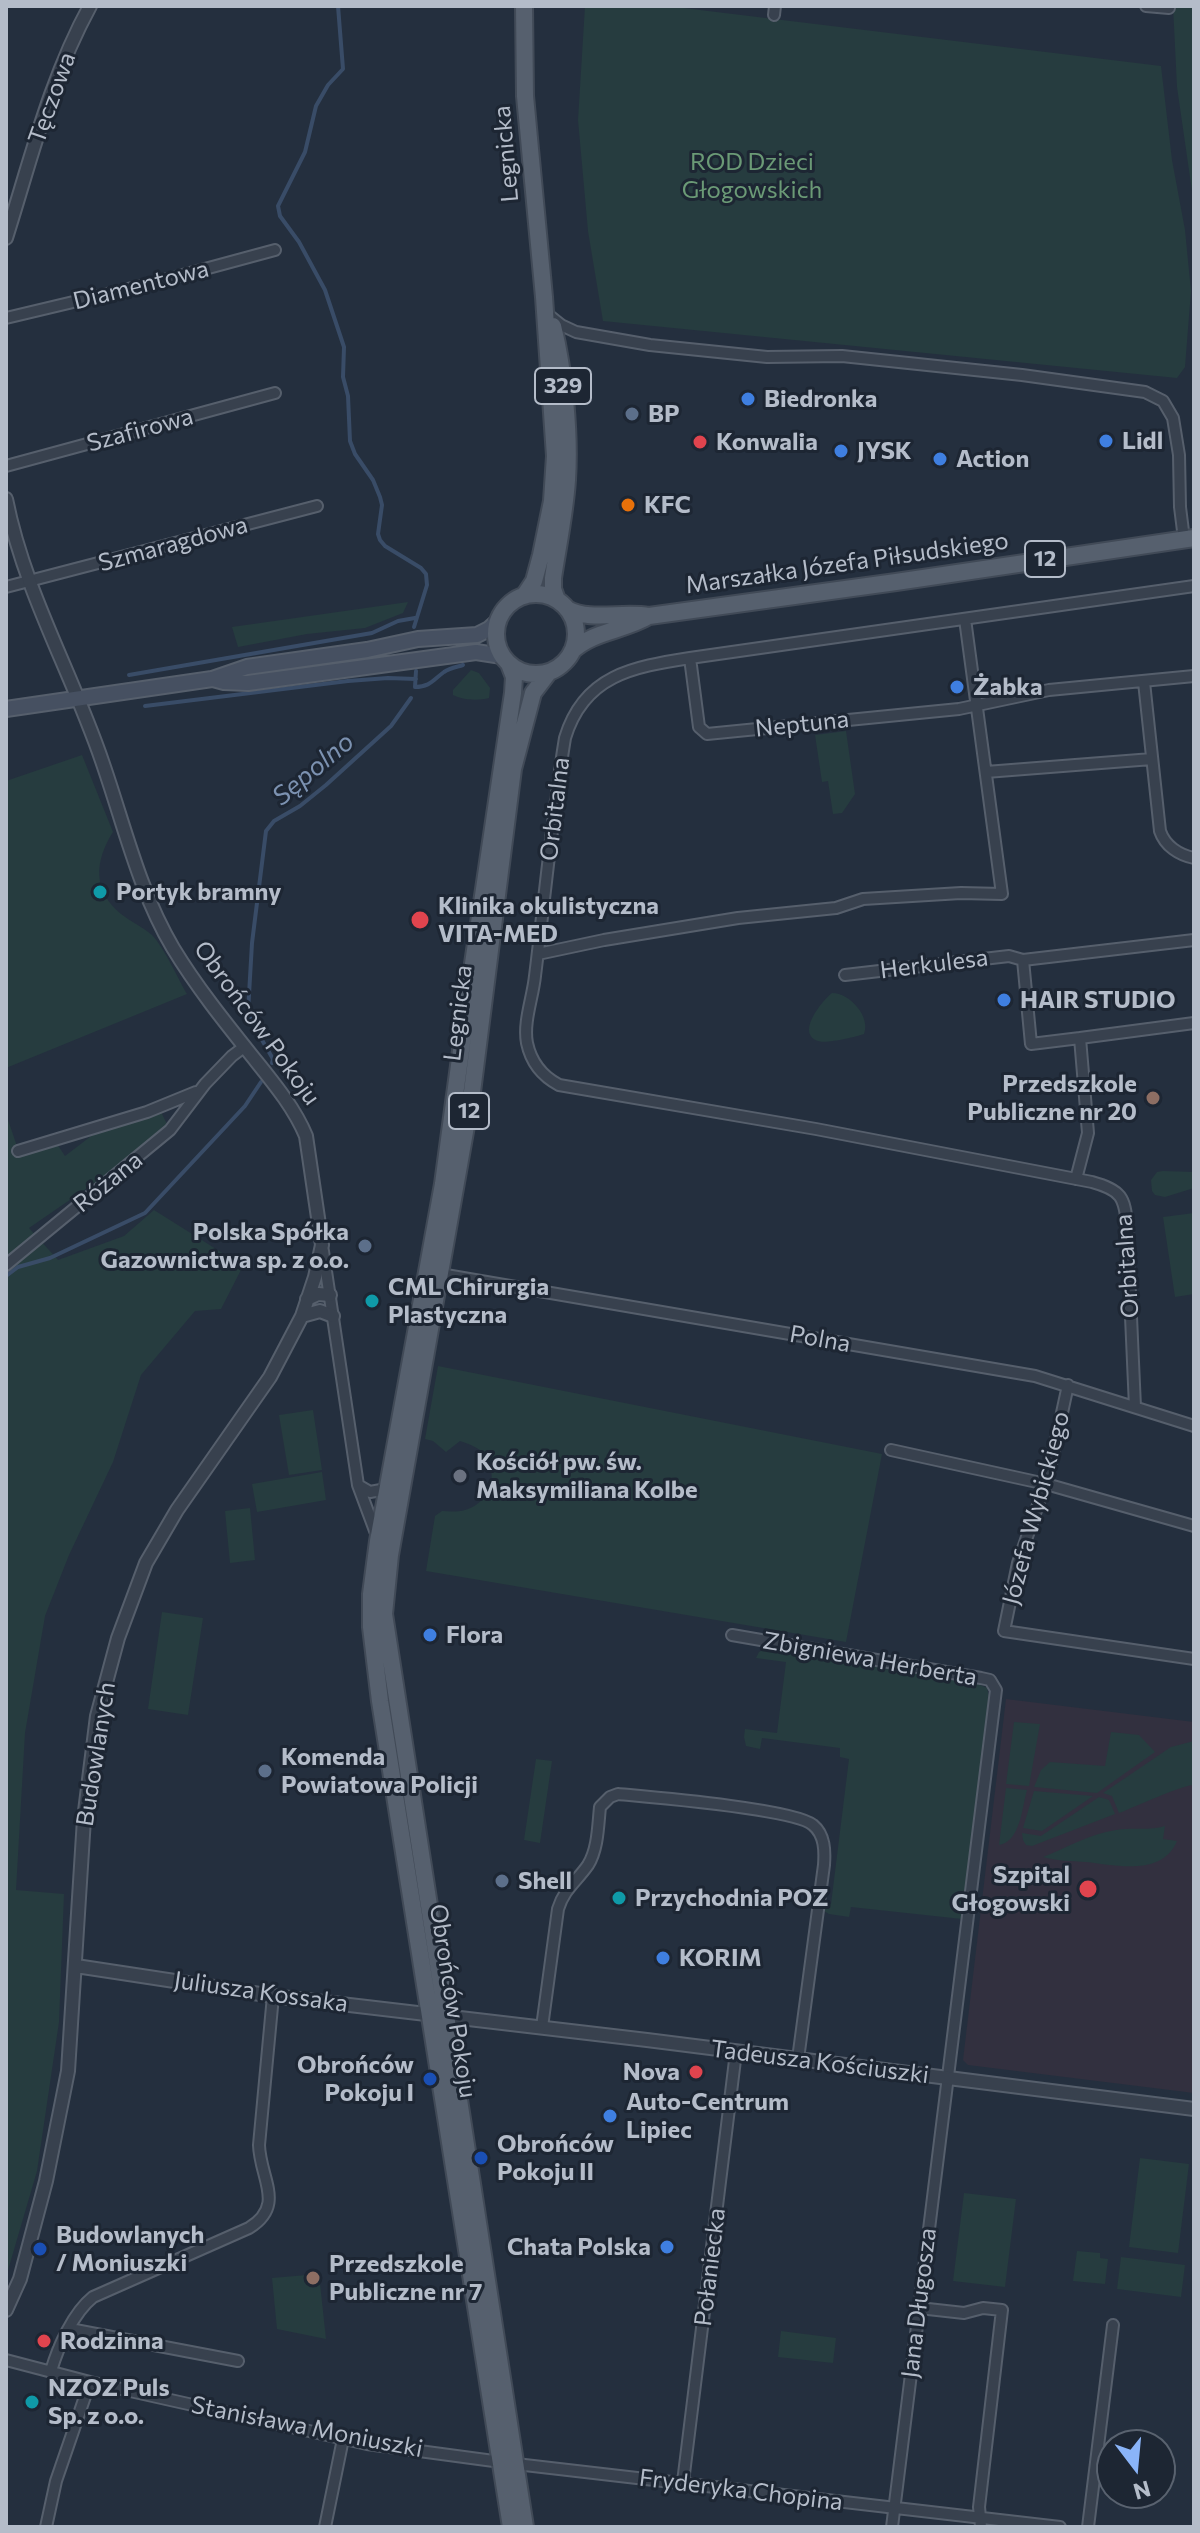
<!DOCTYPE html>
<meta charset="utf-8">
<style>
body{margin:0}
#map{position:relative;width:1200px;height:2533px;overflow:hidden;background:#242f3e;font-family:Commissioner,sans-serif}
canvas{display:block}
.frame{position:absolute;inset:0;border:8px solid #b4bcc9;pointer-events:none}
.north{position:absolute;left:1096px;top:2429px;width:80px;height:80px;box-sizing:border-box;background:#1d2633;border:2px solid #59626f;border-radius:50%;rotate:164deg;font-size:22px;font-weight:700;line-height:32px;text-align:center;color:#b4bcc9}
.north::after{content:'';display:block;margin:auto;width:28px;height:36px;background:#8ab4f8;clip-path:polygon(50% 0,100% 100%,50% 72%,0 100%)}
</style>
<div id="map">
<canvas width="1200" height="2533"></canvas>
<div class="frame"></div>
<div class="north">N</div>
</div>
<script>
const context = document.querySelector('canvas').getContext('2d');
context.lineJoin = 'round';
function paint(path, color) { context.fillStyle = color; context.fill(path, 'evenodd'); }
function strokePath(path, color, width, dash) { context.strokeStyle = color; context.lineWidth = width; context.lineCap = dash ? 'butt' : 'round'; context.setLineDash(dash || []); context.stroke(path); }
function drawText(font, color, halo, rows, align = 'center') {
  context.font = font + ' Commissioner,sans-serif'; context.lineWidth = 6; context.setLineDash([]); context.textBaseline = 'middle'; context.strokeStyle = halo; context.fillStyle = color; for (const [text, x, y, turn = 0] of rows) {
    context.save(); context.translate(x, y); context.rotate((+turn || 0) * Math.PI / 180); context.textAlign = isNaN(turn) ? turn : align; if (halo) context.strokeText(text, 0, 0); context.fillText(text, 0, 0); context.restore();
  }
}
paint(new Path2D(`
 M1006,1699L1194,1722V2093L968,2065L963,2060Z`), '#32303f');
paint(new Path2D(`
 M585,6H667L1161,66L1172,160L1185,230L1191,291L1185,367L1177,378L603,321L588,231L578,120Z
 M1173,6H1194V205L1177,87Z
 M408,602L403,613L365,628L307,634L238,647L232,627Z
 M471,670L479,673L490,688L489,698C478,701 462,700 453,695V690Z
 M846,731L855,794L842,813L833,814L828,781L822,782L815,735Z
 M82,755L113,832C94,862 93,891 121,914C131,922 143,927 152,935C165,949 177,977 187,994L6,1068V781Z
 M832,993C850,993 871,1017 864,1034C855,1037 826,1044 818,1041C795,1033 823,1000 832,993Z
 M161,1112L168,1126L125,1162L29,1228L58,1260L124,1236L154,1210L243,1266L221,1309L195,1311L141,1375L113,1462L69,1555L45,1616L25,1733L16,1890L64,1894L59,2022L37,2171L6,2277V1114L20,1155L57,1144L65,1156L99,1130Z
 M1163,1171L1194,1172V1188L1165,1197L1155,1195L1152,1191L1151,1180L1157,1172Z
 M1194,1213V1294L1175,1297L1163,1217Z
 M438,1366L882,1454L846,1642L426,1571L435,1516L442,1511C467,1513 474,1509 491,1491C494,1461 489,1450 460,1441L446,1452L433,1441L425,1439Z
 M313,1410L322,1470L289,1475L279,1415Z
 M322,1472L326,1500L257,1512L252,1484Z
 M250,1508L255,1560L230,1563L225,1511Z
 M162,1612L203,1618L188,1715L148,1709Z
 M766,1648L946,1677L976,1683L987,1688L989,1696L962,1919L851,1907L849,1917L829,1914L824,1911L823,1904H831L849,1759L840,1757V1748L762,1738L760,1749L746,1746L744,1737L745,1729L777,1733L786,1662L756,1658L759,1652Z
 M1014,1722L1040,1724L1029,1786L1006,1784Z
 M1111,1732L1139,1735L1155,1752L1097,1793L1034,1787L1041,1770L1050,1762L1105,1766Z
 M1194,1741V1785C1184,1784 1133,1808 1119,1813L1112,1796L1103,1793L1171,1747Z
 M536,1759L552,1761L540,1843L524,1840Z
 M1006,1788L1027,1790C1022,1808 1020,1842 999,1845Z
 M1034,1791L1093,1796L1042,1831L1023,1828Z
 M1099,1797L1109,1800L1115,1814L1032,1846L1026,1845L1023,1840L1022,1833L1041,1836Z
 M1165,1826L1163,1839L1177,1841C1162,1877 1115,1865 1086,1862C1072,1861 1056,1861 1043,1857C1066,1848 1092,1833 1116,1830C1134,1827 1150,1831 1165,1826Z
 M1140,2158L1189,2164L1178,2253L1129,2247Z
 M964,2193L1016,2199L1005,2287L953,2281Z
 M1077,2251L1100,2253V2258L1108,2259L1105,2284L1073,2281Z
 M1121,2257L1185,2265L1181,2297L1117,2289Z
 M319,2274L326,2339L277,2329L272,2278Z
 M781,2331L836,2338L833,2363L778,2357Z`), '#263c3f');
strokePath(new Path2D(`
 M338,6L343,69L328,85L316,106L305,152L278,206L280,216L299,242L325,290L344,347L343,377L348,396L350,441L355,454L373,480L380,497L382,505L378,534L380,540L385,546L421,568L426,574L427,585L414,627
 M416,671L415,687C430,687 433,680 444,672C450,668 457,667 463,665
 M129,675L372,633L398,621L415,618
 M145,706L348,681L388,678L416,679
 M272,1063L273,1059L251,1021L248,1012L252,943L266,831L274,821L300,806L326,785L391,726L411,698
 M6,1276L18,1267L50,1258L145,1213L245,1106L261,1082`), '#394c67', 4);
const minor = new Path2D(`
 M1146,6L1169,8
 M774,15L775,6
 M551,317L561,325L576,332L650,345L767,357L842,356L1022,375L1145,392L1163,401L1173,418L1179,455L1180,507L1184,539
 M6,318L153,283L275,250
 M6,466L275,393
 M6,587L317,506
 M690,658L699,727L707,734L959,709L1049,690L1194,676
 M1144,682L1160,831C1165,846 1179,855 1194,858
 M986,772L1152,759
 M538,954L604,940L738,918L836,908L863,899L961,893L1002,894L965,619
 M845,975L1009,956L1023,960
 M1080,1038L1194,1023
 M18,1151L147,1112L196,1092
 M1076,1179L1088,1133L1080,1038L1031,1044L1023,960L1194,940
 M323,1251L358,1485L377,1536
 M6,1265L170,1130L205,1084L232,1056L244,1047
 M440,1274L1035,1376L1194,1426
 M1068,1385L1049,1473L1018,1563L1004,1631L1194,1659
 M1135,1407L1127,1226C1125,1197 1121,1190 1092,1182L816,1129L559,1085C542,1076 531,1062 527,1043C523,1022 533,997 535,976C545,896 552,817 565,738C584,675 633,667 690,658L1194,586
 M891,1450L1046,1484L1194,1526
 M358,1485L370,1492L381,1490L389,1484
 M732,1635L981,1678L990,1680L996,1690L892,2527
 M542,2027L558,1909C564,1889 577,1881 588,1865C598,1849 598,1826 600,1807L610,1797L618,1794C650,1797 795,1809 813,1825C825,1835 825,1851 824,1865L798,2059
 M919,2308L964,2313L983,2308L1002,2310L979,2507L981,2527
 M70,2329L238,2361
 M6,2360L90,2382L367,2444L516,2464L1060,2527
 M51,2371C58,2347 73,2313 93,2297L249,2228C286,2205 260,2179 259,2145L273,1996
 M683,2482L736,2052
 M46,2527L56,2481L90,2382
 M325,2527L343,2439
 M1088,2527L1113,2325`);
const tertiary = new Path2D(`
 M6,238C31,159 50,79 90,6
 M6,499C24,591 72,673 102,761C124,824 139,891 173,948C196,986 224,1021 252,1056C272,1081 294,1107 306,1136L322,1245L315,1277L302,1316L270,1377L177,1510L146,1563L118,1638L97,1716L84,1819L68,2071L46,2181L20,2279L6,2310
 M307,1299L318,1294L330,1295
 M302,1316L320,1311L333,1316
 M76,1966L273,1996L647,2040L1194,2109`);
const secondary = new Path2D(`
 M213,679L224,682L248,683L476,652L502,656
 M6,709L212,679L247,667L367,650L418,639L477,635L489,629L498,621`);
const primary = new Path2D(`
 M553,326C564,371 570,433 567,480C565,512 558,545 553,578V589L557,600
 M496 634a40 40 0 1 1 80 0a40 40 0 1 1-80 0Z
 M524,596L534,581L541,555L552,501L555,456L544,297L525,96L524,6
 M567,609C591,622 622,611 649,616L896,582L1194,538
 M572,651C593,631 624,631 649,616
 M509,664L514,677L513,693L470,984L443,1184L378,1541L371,1594V1627L380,1701L511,2527
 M525,2527L384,1614L390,1555L472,1092L513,769L533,693L549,672`);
strokePath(minor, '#565f6c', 14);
strokePath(tertiary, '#565f6c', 16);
strokePath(secondary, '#565f6c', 18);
strokePath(primary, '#414a57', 20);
strokePath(minor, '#38414e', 10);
strokePath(tertiary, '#38414e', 12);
strokePath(secondary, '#465061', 14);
strokePath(primary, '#56606e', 16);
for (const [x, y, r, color] of [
 [748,399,8,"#3f7fe0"],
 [632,414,8,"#5c6f8a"],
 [1106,441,8,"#3f7fe0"],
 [700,442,8,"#e0444e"],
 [841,451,8,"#3f7fe0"],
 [940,459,8,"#3f7fe0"],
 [628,505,8,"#e8710a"],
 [957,687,8,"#3f7fe0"],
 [100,892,8,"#0f9aa8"],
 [420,920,10,"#e0444e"],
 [1004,1000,8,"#3f7fe0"],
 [1153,1098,8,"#8d6e63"],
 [365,1246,8,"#5c6f8a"],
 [372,1301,8,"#0f9aa8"],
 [460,1476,8,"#6b7280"],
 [430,1635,8,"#3f7fe0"],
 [265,1771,8,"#5c6f8a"],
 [502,1881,8,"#5c6f8a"],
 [1088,1889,10,"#e0444e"],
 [619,1898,8,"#0f9aa8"],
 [663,1958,8,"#3f7fe0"],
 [696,2072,8,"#e0444e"],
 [430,2079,8,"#1a4fb4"],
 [610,2116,8,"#3f7fe0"],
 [481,2158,8,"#1a4fb4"],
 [667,2247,8,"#3f7fe0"],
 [40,2249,8,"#1a4fb4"],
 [313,2278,8,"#8d6e63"],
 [44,2341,8,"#e0444e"],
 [32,2402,8,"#0f9aa8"]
]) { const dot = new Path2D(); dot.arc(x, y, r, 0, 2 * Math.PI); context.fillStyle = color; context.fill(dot); strokePath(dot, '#1d2633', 3); }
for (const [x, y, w] of [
 [563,386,56],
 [1045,559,40],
 [469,1111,40]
]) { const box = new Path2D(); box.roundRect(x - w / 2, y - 18, w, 36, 6); context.fillStyle = '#1d2633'; context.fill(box); strokePath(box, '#b4bcc9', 2); }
drawText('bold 22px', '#b4bcc9', null, [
 ["329",563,386],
 ["12",1045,559],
 ["12",469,1111]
]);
drawText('24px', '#b4bcc9', '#1d2633', [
 ["Tęczowa",52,98,-70],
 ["Legnicka",506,154,-95],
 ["Diamentowa",141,285,-14],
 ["Szafirowa",140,430,-15],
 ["Szmaragdowa",173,544,-15],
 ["Marszałka Józefa Piłsudskiego",847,563,-8],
 ["Neptuna",802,724,-6],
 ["Orbitalna",555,809,-83],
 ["Herkulesa",934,964,-7],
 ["Legnicka",458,1013,-83],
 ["Obrońców Pokoju",257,1023,54],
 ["Różana",108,1182,-39],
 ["Orbitalna",1127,1266,-94],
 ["Polna",820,1339,10],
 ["Józefa Wybickiego",1036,1508,-75],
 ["Zbigniewa Herberta",870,1659,10],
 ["Budowlanych",96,1754,-81],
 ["Juliusza Kossaka",261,1992,8],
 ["Obrońców Pokoju",453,2001,81],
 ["Tadeusza Kościuszki",820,2062,7],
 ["Połaniecka",710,2267,-83],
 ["Jana Długosza",919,2303,-83],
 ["Stanisława Moniuszki",307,2427,11],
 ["Fryderyka Chopina",741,2490,7]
]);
drawText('24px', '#6b9a76', '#1d2633', [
 ["ROD Dzieci",752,162],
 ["Głogowskich",752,190]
]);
drawText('bold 24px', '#b4bcc9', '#1d2633', [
 ["Biedronka",764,399],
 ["BP",648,414],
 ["Lidl",1122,441],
 ["Konwalia",716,442],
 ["JYSK",857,451],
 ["Action",956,459],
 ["KFC",644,505],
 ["Żabka",973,687],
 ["Portyk bramny",116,892],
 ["Klinika okulistyczna",438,906],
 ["VITA-MED",438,934],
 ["HAIR STUDIO",1020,1000],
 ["Przedszkole",1137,1084,"right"],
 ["Publiczne nr 20",1137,1112,"right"],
 ["Polska Spółka",349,1232,"right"],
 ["Gazownictwa sp. z o.o.",349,1260,"right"],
 ["CML Chirurgia",388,1287],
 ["Plastyczna",388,1315],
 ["Kościół pw. św.",476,1462],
 ["Maksymiliana Kolbe",476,1490],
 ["Flora",446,1635],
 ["Komenda",281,1757],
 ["Powiatowa Policji",281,1785],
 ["Szpital",1070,1875,"right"],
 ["Głogowski",1070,1903,"right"],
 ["Shell",518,1881],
 ["Przychodnia POZ",635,1898],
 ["KORIM",679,1958],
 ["Obrońców",414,2065,"right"],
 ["Pokoju I",414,2093,"right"],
 ["Nova",680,2072,"right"],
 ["Auto-Centrum",626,2102],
 ["Lipiec",626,2130],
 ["Obrońców",497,2144],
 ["Pokoju II",497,2172],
 ["Budowlanych",56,2235],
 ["/ Moniuszki",56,2263],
 ["Chata Polska",651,2247,"right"],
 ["Przedszkole",329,2264],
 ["Publiczne nr 7",329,2292],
 ["Rodzinna",60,2341],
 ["NZOZ Puls",48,2388],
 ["Sp. z o.o.",48,2416]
], 'left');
drawText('italic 26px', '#7c92b1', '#1d2633', [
 ["Sępolno",313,769,-40]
]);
</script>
